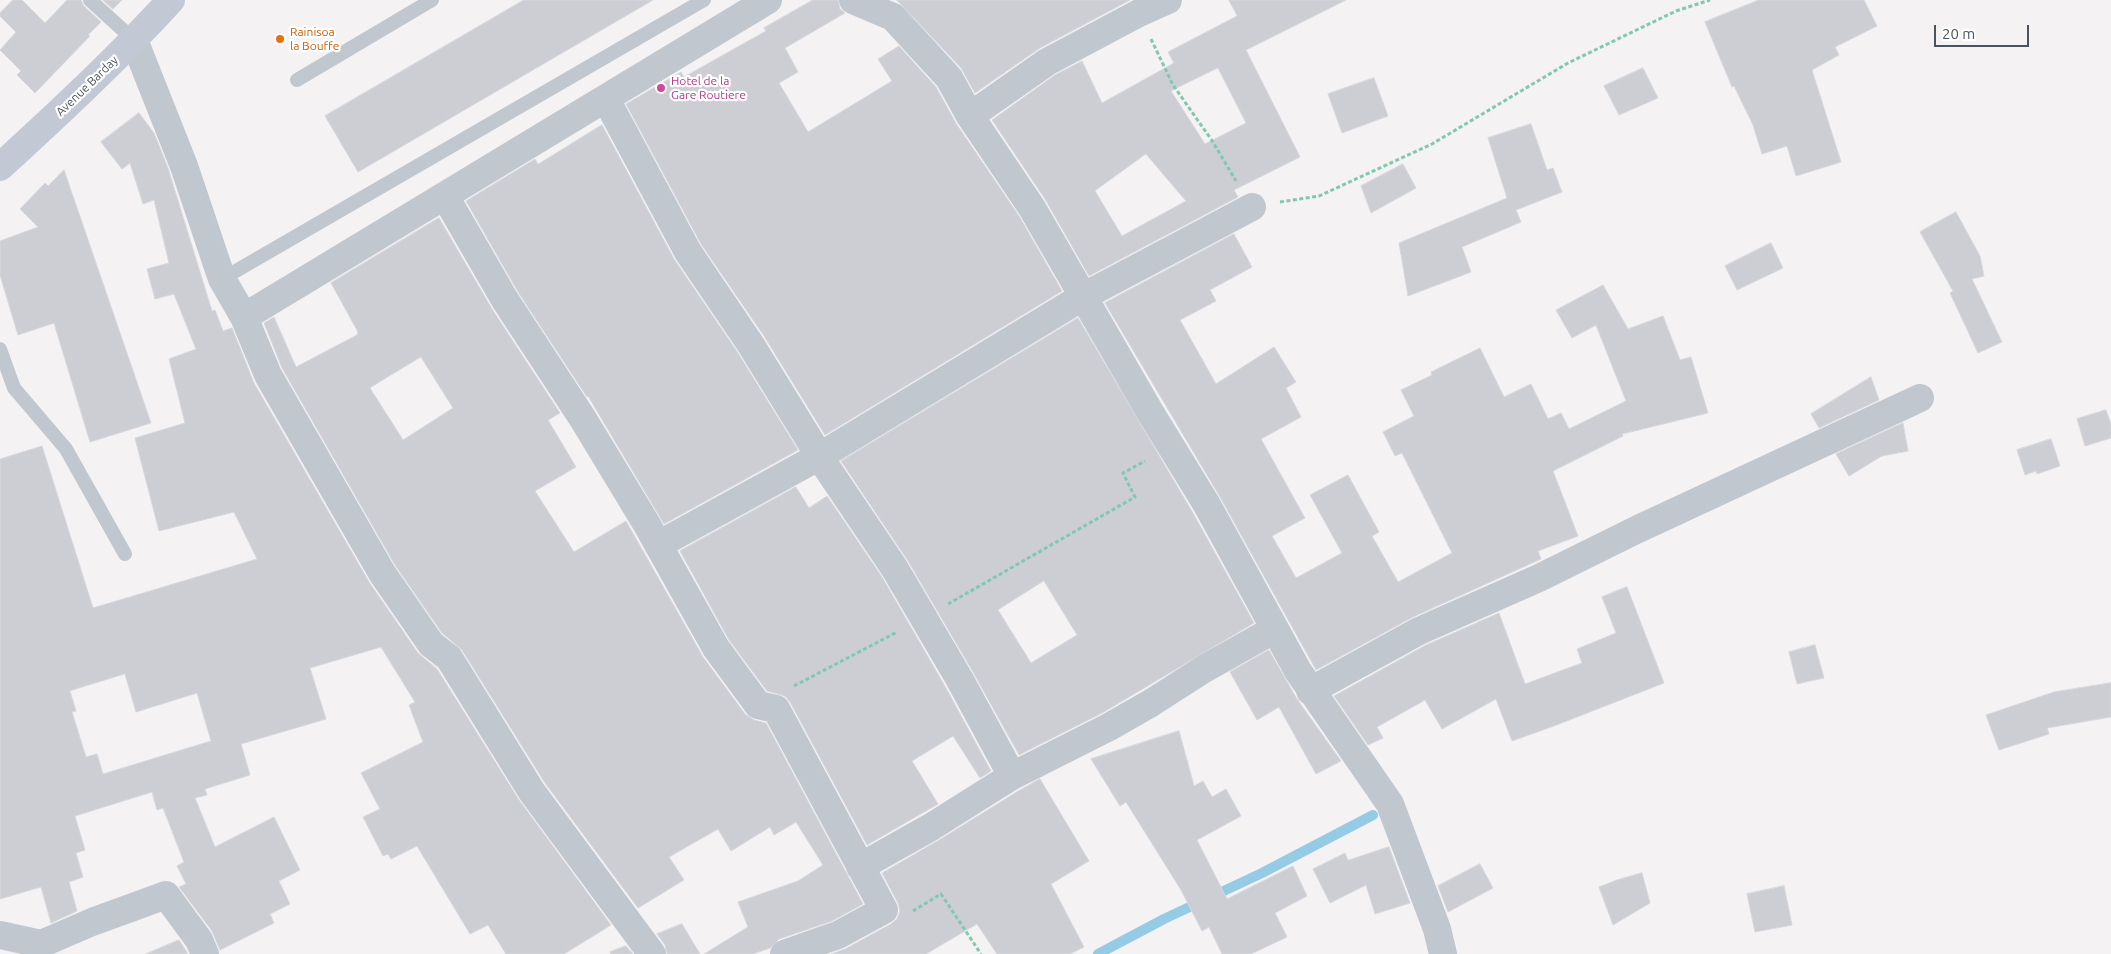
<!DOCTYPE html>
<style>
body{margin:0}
#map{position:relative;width:2111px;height:954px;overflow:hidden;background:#f4f2f2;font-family:Ubuntu,sans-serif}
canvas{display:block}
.scale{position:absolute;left:1934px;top:25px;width:95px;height:22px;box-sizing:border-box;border:2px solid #4b535e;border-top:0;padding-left:6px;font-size:15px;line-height:18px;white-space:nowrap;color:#4b535e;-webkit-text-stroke:4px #fff;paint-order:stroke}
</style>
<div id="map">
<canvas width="2111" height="954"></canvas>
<div class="scale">20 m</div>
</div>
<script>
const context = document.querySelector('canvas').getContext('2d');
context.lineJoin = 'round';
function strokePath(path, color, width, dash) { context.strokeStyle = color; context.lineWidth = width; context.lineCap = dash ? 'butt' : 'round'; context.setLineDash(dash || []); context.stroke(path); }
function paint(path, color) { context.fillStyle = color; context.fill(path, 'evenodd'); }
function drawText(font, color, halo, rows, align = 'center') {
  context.font = font + ' Ubuntu,sans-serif'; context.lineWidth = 4.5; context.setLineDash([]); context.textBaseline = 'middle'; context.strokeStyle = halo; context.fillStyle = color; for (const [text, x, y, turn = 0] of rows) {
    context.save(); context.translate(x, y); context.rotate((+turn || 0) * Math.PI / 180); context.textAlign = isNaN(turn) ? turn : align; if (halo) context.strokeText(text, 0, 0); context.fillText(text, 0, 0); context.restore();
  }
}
strokePath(new Path2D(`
 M1098,954L1164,919L1262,873L1373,815`), '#96cbe6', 10);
const building = new Path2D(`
 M13,0H22L45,23L67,0H81L84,6L101,22L88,35L90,36L35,93L17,75L21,71L0,50L16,32L0,16V13Z
 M103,0H122L113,9Z
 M524,0H653L358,172L325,116Z
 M813,0H838L840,9L845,13L785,48L798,72L779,83L808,132L892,81L878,59L899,46L936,87L957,125L1019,216L1062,291L825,435L764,336L701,244L626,104L681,72L684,77L766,31L764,28Z
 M897,0H1130L1040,48L975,93L961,68Z
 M1229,0H1346L1246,50L1300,157L1234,190L1238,197L1089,276L1045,199L992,120L1055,75L1082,61L1102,103L1174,63L1168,52L1237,16ZM1218,68L1246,123L1205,144L1171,91ZM1146,154L1186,201L1122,236L1095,191Z
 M1759,0H1864L1877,26L1835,47L1839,55L1812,70L1841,162L1796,176L1787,146L1762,154L1753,125L1734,86L1732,87L1705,22Z
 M1643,68L1658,98L1619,115L1604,86Z
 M1374,78L1388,116L1342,133L1328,94Z
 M139,113L154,133L168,168L212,311L215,310L223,331L232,328L254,383L369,582L418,653L437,669L519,800L611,925L564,954H506L488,925L470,934L417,846L391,859L388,854L383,856L363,817L380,809L361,773L423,742L409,705L415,702L381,647L310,668L326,719L241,744L250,775L205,789L207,795L195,798L215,847L274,817L300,870L279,881L290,904L270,914L274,923L220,950L212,931L179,887L186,884L177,866L184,862L163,808L157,810L152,792L75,816L85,850L76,853L83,877L69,882L77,911L51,923L41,887L0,899V459L42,446L93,608L257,559L234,512L159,531L135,438L185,423L169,359L196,349L174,294L155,299L147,269L169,263L154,200L143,204L130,163L122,169L101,142ZM125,674L136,712L197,693L211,741L103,774L97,754L86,757L72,712L76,711L70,691Z
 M1531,124L1547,170L1553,168L1562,192L1516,210L1521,222L1462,247L1471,272L1408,296L1399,243L1507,198L1488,138Z
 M602,125L674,259L738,353L798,450L664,524L588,396L587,397L518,292L466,201L535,159L538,164Z
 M1403,164L1416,188L1371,213L1361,186Z
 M64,170L151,423L90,442L54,323L18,335L0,275V241L38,227L20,209L45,183L48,186Z
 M1956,212L1980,256L1984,276L1972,279L2002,342L1978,353L1950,293L1953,291L1920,232Z
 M439,218L492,309L560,413L548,420L576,467L535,491L574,552L626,521L703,657L745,714L754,720L766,723L863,904L832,921L779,939L770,948L753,954H704L748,927L738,902L798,881L823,865L796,822L774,835L770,827L731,851L718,829L669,857L684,880L638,908L545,783L462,650L442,633L395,565L282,368L264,323L274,317L296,367L357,335L358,332L331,283ZM421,357L453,408L403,440L370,388Z
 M1234,234L1252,267L1210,290L1216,301L1180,320L1216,384L1274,347L1296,382L1286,388L1301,417L1261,439L1305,518L1272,536L1296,578L1342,553L1310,495L1348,475L1379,532L1372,536L1398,582L1452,553L1402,453L1395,456L1383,432L1414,416L1401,390L1432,375L1431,372L1480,348L1504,397L1531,384L1548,419L1561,413L1569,429L1626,401L1596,325L1572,338L1556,310L1603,285L1628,329L1663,316L1680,360L1691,357L1708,413L1622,434L1623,436L1553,471L1578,536L1538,551L1541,559L1413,617L1316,670L1220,497L1105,303Z
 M1771,243L1783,268L1737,290L1725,266Z
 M1078,318L1193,513L1254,623L1102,713L1019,755L973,672L908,561L841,461ZM1044,581L1077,635L1031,663L998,610Z
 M1871,377L1879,400L1819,428L1811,414Z
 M2106,410L2111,424V438L2085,446L2077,419Z
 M1903,423L1908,451L1882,456L1849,476L1836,454Z
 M2051,439L2060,466L2037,474L2036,471L2025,475L2017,450Z
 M796,487L809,508L827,496L882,577L946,688L991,771L980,778L953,736L912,761L938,804L867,845L790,702L785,696L767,691L729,640L680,551Z
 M1627,587L1664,683L1554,726L1512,741L1496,699L1442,729L1425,700L1377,727L1383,738L1368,745L1334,696L1426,645L1499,613L1525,684L1582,663L1577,649L1616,633L1602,597Z
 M1815,645L1824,678L1797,684L1789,652Z
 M1269,650L1297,699L1341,761L1316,774L1279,707L1257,720L1230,672Z
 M2111,683V717L2047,728L2049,734L1999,750L1986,715L2054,692Z
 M1179,731L1194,786L1203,781L1212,797L1226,789L1241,816L1197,840L1227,899L1293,866L1307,896L1275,913L1287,937L1251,954H1222L1209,927L1202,931L1181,890L1126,802L1120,806L1091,759Z
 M1040,779L1089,861L1051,884L1084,947L1070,954H997L977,924L926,954H831L845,949L891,924L897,919L900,911L898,903L882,873L939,840L1020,790Z
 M1389,847L1410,903L1375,914L1366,885L1330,903L1313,869L1345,853L1348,860Z
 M1480,864L1493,888L1448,912L1438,886Z
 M1642,873L1650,903L1613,925L1599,887L1617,880Z
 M1784,886L1792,925L1755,932L1747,894Z
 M682,924L700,954H667L665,945L657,934Z
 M179,940L188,954H146Z
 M626,946L633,954H611L610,952Z`);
paint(building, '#ccced4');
strokePath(building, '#d6d8dd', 1);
strokePath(new Path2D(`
 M1151,39L1173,85L1213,142L1236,181
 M1280,202L1319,196L1432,144L1568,63L1676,11L1710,0
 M948,604L1135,497L1123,473L1145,461
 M794,686L897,632
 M913,911L941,894L981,954`), '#80c9ae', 3, [4, 2.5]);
strokePath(new Path2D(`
 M90,0L134,40
 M297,80L432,0
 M222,279L704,0
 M0,349L14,388L66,449L125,554`), '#c1c7cf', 14);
strokePath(new Path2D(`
 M853,0L893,17L949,78L970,116L1032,208L1150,412L1207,505L1298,671L1390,804L1437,929L1443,954
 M134,40L184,166L222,279L244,317L268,375L382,573L431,644L449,658L532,792L652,954
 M606,99L688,252L751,345L825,465L895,569L960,680L1012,776
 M970,116L1047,62L1139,13L1168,0
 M445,196L505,300L583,419L646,523L716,648L758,705L776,709L884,910L838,935L784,954
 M244,317L768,0
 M658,545L820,456L1084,296L1252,207
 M1310,691L1419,631L1539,578L1636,530L1920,398
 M860,867L931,827L1012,776L1109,727L1151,703L1204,669L1275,629
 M0,935L41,944L92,922L166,895L199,940L205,954`), '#c1c7cf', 28);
strokePath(new Path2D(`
 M0,167C59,113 117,59 171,0`), '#c2c8d4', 28);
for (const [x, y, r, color] of [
 [280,39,5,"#e8710a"],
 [661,88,5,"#d1479c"]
]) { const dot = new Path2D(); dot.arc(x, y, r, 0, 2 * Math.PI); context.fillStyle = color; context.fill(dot); strokePath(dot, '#fff', 2); }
drawText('12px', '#c56008', '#fff', [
 ["Rainisoa",290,32],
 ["la Bouffe",290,46]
], 'left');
drawText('12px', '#b23c85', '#fff', [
 ["Hotel de la",671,81],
 ["Gare Routiere",671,95]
], 'left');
drawText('12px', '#4b535e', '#fff', [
 ["Avenue Barday",87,86,-44]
]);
</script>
